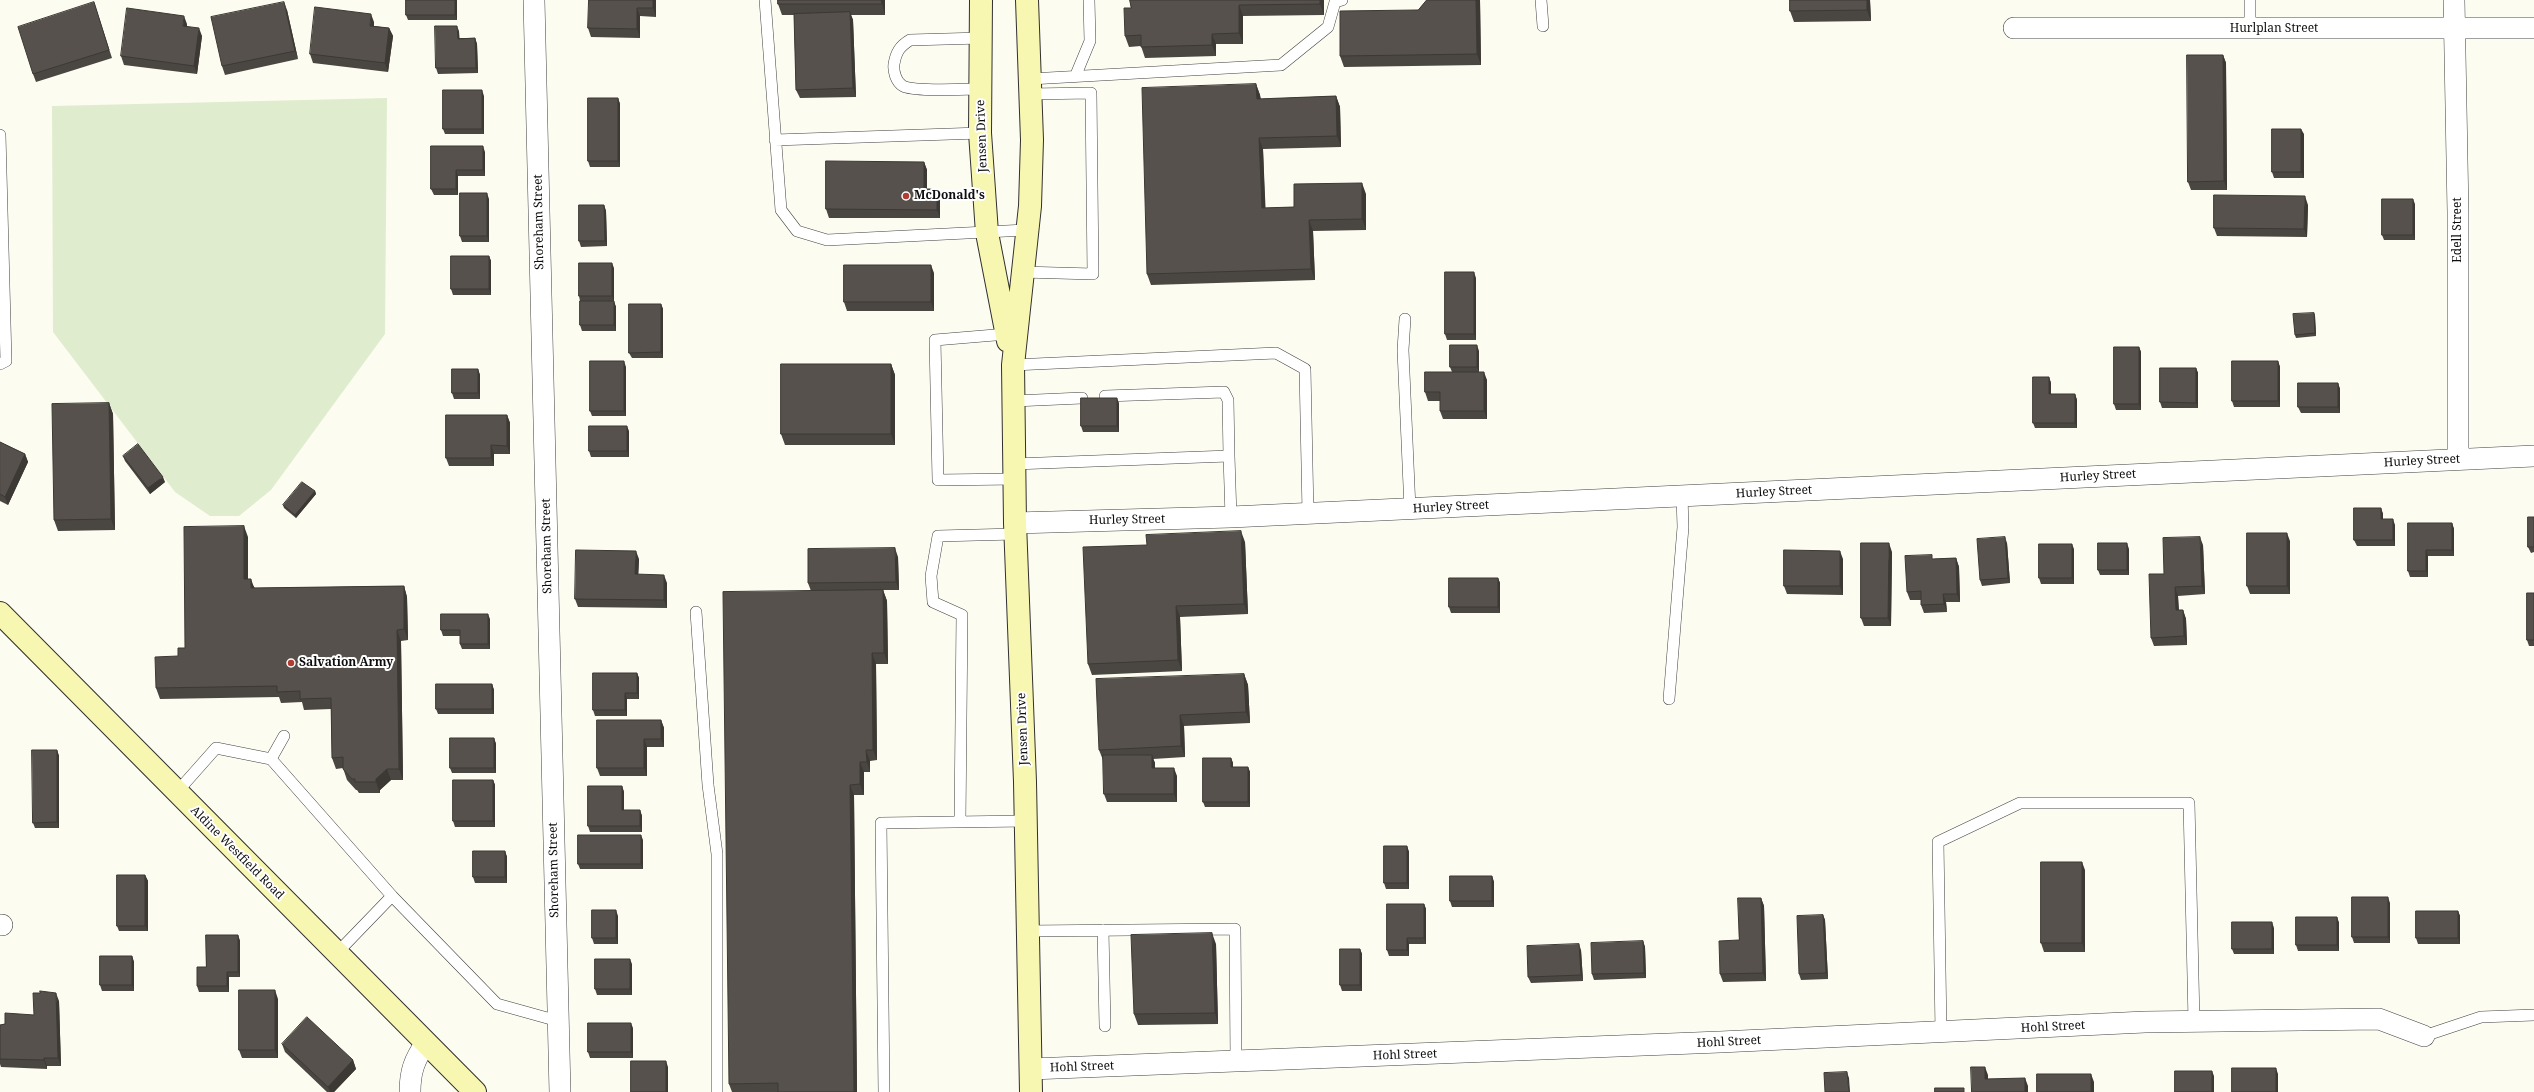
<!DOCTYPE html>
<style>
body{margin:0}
canvas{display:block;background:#fdfcf1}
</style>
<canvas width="2534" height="1092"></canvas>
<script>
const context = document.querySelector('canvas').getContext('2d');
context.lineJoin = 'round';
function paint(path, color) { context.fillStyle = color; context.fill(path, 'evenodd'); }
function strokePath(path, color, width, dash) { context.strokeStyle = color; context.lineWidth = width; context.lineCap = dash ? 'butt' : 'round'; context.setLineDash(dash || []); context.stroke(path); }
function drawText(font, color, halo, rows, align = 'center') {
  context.font = font + ' "Noto Serif",serif'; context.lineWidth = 4; context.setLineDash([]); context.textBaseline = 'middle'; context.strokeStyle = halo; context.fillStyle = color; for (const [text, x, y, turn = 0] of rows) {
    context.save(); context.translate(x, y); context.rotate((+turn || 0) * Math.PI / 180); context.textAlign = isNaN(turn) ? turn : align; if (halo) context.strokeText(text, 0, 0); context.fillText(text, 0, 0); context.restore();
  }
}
paint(new Path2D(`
 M387,98L385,334L271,490L239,516H210L175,492L53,332L52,106Z`), '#dfedce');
const service = new Path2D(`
 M765,0L781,210L797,231L827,240L1026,230
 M1541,0L1543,26
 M2250,0V29
 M1075,77L1090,41L1089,0
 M1030,79L1281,65L1328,27L1335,2L1342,0
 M980,89C965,89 914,92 903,86C896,82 893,71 894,64C896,52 900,46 910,40L981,38
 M0,135L6,361L0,364
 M775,140L980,133
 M1022,272L1093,274L1091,93L1030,94
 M1405,319L1403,350L1410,509
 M1007,334L935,340L938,480L1015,479
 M1013,365L1276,353L1305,369L1308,513
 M1105,396L1224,392L1228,400L1229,456
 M1014,401L1082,398
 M1014,464L1229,456L1231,517
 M696,612L708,785L717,854V1092
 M1669,699L1683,527L1682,496
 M284,736L271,759L392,896L337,953
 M177,792L216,748L271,759
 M960,822L962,615L933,602L931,576L938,536L1015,534
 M392,896L497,1004L558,1021
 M1103,930L1105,1026
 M1028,931L1235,929L1236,1061
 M1941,1032L1938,842L2020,803H2189L2194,1021
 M2424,1036L2481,1017L2534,1015
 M884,1092L881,823L1026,821`);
const minor = new Path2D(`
 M534,0L560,1092
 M2454,0L2458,212V459
 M2014,28H2534
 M1015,523L1231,517L2534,456
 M0,925H2
 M1031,1069L1720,1042L2145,1022L2379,1019L2424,1036
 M410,1092C410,1072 414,1060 426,1043`);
const secondary = new Path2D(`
 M981,0L980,133L987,233L1008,341
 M1027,0L1032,140L1030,206L1013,365L1015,523L1025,782L1031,1092
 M0,613L475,1092`);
strokePath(service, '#414141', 12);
strokePath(minor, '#414141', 22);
strokePath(secondary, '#303030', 24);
strokePath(service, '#fff', 11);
strokePath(minor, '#fff', 21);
strokePath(secondary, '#f7f7b2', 22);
paint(new Path2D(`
 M457,0V20H408L406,15Z
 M589,0H656V17L640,16V38L591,37L588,28Z
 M885,0V15H851L853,20L856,97L800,98L796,90L794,15H782L778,4Z
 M1130,0H1324V15L1243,16V44H1216V56L1145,58L1141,46L1129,47L1125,36L1131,8Z
 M1427,0H1480L1481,65L1344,67L1340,56L1418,10Z
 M1870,0L1871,21L1794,22L1790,11Z
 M94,2L112,58L36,82L33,74Z
 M287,10L298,59L225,75L222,66Z
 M374,22V26L389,28L393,36L388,72L313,63L310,54Z
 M187,24V26L202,36L197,74L124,65L121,56Z
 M459,31V38H475L477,44L478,73L438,74L436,68Z
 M2223,55L2226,63L2227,190H2191L2188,182Z
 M1256,84L1260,95L1261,99L1336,96L1340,107L1341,147L1263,149L1265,208L1294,207L1366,194V230L1313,231L1315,280L1151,285L1147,274Z
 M484,96V134H445L443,129Z
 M618,98L620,104V167H590L588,161Z
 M2304,134V178H2274L2272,172Z
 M431,146L485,152V176H458V195H434L431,189Z
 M924,162L927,170V189H937L940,197V218H829L826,209Z
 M489,199V242H462L460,236Z
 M2415,204V240H2384L2382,235Z
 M604,205L606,211L607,246L581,247L579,241Z
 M2308,205L2307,237L2217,236L2214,228Z
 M489,256L491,261V295H453L451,289Z
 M614,268V302L616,307V331H582L580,325V301L579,296Z
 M934,273V311H847L844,302Z
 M1476,278V340H1447L1445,334Z
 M661,304L663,309V358H632L629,353Z
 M2314,313L2315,316L2316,336L2296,338L2295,335Z
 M2139,347L2141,352V410H2116L2114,404Z
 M1479,351V372L1487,380V419H1443L1440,411V401H1428L1425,392L1452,372L1450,367Z
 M2278,361L2280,367V407H2234L2232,401Z
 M891,364L895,375V445H785L781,434Z
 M626,367V416H592L590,411Z
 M2196,368L2198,373V408H2162L2160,402Z
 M478,369L480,375V399H454L452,393Z
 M2049,377L2051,383V394H2075L2077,400V428H2035L2033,423Z
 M2338,383L2340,389V413H2301L2298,407Z
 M109,403L113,414L115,530L58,531L54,520Z
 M1119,403V432H1083L1081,426Z
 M507,415L510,423V454H494V466H449L446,458Z
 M629,431V457H591L589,451Z
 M0,442L25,454L28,462L8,505L0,501Z
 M123,456L165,482L150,494L125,461Z
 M315,491L316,494L296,518L284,508L283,505Z
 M2381,508L2383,514V519L2395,525V546H2357L2354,540Z
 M2534,517V552L2531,553L2528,547Z
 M2408,523H2452L2454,529V556H2428V577H2410L2408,571Z
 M248,537V579L255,588L404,586L407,597L408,640L401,641L403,780H391L380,790V793H359L357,790H356L347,780L343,768L336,769L332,758L331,709L304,710L302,702L281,703L279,697L160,699L156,688L178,656L185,648Z
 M2290,541V594H2250L2247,586Z
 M1245,542L1248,614L1180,617L1182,671L1092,675L1088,664Z
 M2007,543L2010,583L1982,586L1980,580Z
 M2203,545L2205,594L2178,596L2179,610H2183L2186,619L2187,645L2154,646L2151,638L2164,574Z
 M2074,549V584H2041L2039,578Z
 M2129,549V575H2100L2098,570Z
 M1892,552L1891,626H1864L1861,618Z
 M898,557L899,590H883L887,601L888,664H876L877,760L870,761V772H864V795H854L857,1092H732L729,1084L811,591L808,583Z
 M1956,558L1959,567L1960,602H1946L1947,612L1924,613L1921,605V600H1910L1907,592L1933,559Z
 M639,559L638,575L667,583V608L578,607L575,599Z
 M1843,559V595L1787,594L1784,586Z
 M1498,578L1500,583V613H1451L1449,607Z
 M2534,593V646H2529L2527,640Z
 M490,619V649H462L460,644V636H443L441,630Z
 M637,673L639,678V699H627V716H595L593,710Z
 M1244,674L1248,685L1250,723L1184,726L1185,757L1153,759L1155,763V768L1177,776V802H1107L1104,794L1103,760L1099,750Z
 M492,684L494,690V714H438L436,709Z
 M661,720L664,728V747H647V776H600L597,768Z
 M494,738L496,744V773H452L450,768Z
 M57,750L59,756V828H35L33,823Z
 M1231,758L1233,763V767H1248L1250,772V807H1205L1203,802Z
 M493,780L495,785V827H455L453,821Z
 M622,786L624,792V810H640L642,816V832H590L588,826Z
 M643,840V869H580L578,864Z
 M1407,846L1409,852V889H1386L1384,883Z
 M505,851L507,857V883H475L473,877Z
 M2085,870V952H2044L2041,943Z
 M145,875L148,881V931H119L117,926Z
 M1492,876L1494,882V907H1452L1450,901Z
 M1761,898L1764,906L1766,981L1723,982L1720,974L1739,940Z
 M2390,903V943H2354L2352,937Z
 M1424,904L1426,909V944H1409V956H1389L1387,950Z
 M2458,911L2460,916V944H2418L2416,938Z
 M1823,915L1825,920L1828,979L1801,980L1799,974Z
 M618,916V944H594L592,938Z
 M2337,917L2339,923V951H2298L2296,945Z
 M2274,928V954H2234L2232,949Z
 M238,935L240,941V977H229V992H199L197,986Z
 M1643,941L1645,947L1646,978L1594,980L1592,974Z
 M1216,944L1218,1024L1138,1025L1134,1014Z
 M1360,949L1362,954V991H1342L1340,985Z
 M1581,950L1583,981L1531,983L1528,977Z
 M132,956L134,962V991H102L100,985Z
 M632,964V995H597L595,989Z
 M278,999V1058H242L239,1050Z
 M59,1001L61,1066H47V1069L1,1067L0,1064V1025L5,1024L34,1015Z
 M633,1028V1058H590L588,1052Z
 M282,1044L353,1060L356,1069L334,1092H327L285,1052Z`), '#4a4641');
paint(new Path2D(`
 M455,0H457V20L455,15Z
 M653,0H656V17L653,8Z
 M881,0H885V15L882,4Z
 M1320,0H1324V15L1320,4Z
 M1476,0H1480L1481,65L1477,54Z
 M1867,0H1870L1871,21L1867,10Z
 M284,2L287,10L298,59L295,51Z
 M1239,5L1243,16V44L1239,33Z
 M637,8L640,16V38L637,29Z
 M850,12L853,20L856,97L853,88Z
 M371,14L374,22L373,34L370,26Z
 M184,16L187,24L186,34L183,26Z
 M457,26L459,31L460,44L458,39Z
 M199,28L202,36L197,74L194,66Z
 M389,28L393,36L388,72L385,63Z
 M1212,34L1216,44V56L1212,45Z
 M475,38L477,44L478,73L476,68Z
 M2223,55L2226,63L2227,190L2224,181Z
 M1256,84L1260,95L1261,110L1257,99Z
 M482,90L484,96V134L482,129Z
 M1336,96L1340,107L1341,147L1337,136Z
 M618,98L620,104V167L618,161Z
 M2301,129L2304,134V178L2301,172Z
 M1259,138L1263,149L1266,219L1262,208Z
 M483,146L485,152V176L483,170Z
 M924,162L927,170V197L924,189Z
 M456,170L458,176V195L456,189Z
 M1362,183L1366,194V230L1362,219Z
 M937,189L940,197V218L937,210Z
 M487,193L489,199V242L487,236Z
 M2305,196L2308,205L2307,237L2304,229Z
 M2413,199L2415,204V240L2413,235Z
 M604,205L606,211L607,246L605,241Z
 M1309,220L1313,231L1315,280L1311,269Z
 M489,256L491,261V295L489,289Z
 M612,263L614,268V302L612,296Z
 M931,265L934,273V311L931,302Z
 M1474,272L1476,278V340L1474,334Z
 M614,301L616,307V331L614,325Z
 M661,304L663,309V358L661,352Z
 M2314,313L2315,316L2316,336L2315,333Z
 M1477,345L1479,351V373L1477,367Z
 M2139,347L2141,352V410L2139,404Z
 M624,361L626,367V416L624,411Z
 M2278,361L2280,367V407L2278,401Z
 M891,364L895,375V445L891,434Z
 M2196,368L2198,373V408L2196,403Z
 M478,369L480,375V399L478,393Z
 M1484,372L1487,380V419L1484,411Z
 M2049,377L2051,383V400L2049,394Z
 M2338,383L2340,389V413L2338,407Z
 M2075,394L2077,400V428L2075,423Z
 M1117,398L1119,403V432L1117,426Z
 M109,403L113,414L115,530L111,519Z
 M507,415L510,423V454L507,446Z
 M627,426L629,431V457L627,451Z
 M491,445L494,454V466L491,458Z
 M25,454L28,462L8,505L5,497Z
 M163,477L165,482L150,494L148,488Z
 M315,491L316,494L296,518L295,515Z
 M2381,508L2383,514V525L2381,519Z
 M2393,519L2395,525V546L2393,540Z
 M2452,523L2454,529V556L2452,550Z
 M244,526L248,537V590L244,579Z
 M1241,531L1245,542L1248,614L1244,604Z
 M2287,533L2290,541V594L2287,586Z
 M2005,537L2007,543L2010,583L2008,578Z
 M2200,537L2203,545L2205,594L2202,586Z
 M1889,543L1892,552L1891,626L1888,618Z
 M2127,543L2129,549V575L2127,570Z
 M2072,544L2074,549V584L2072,578Z
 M895,548L898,557L899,590L896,582Z
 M2426,550L2428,556V577L2426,571Z
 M636,551L639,559L638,583L635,574Z
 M1840,551L1843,559V595L1840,586Z
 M1956,558L1959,567L1960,602L1957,594Z
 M664,575L667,583V608L664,600Z
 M1498,578L1500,583V613L1498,607Z
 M251,579L255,590L251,588Z
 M404,586L407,597L408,640L404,629Z
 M2175,587L2178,596L2179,619L2176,610Z
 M883,590L887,601L888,664L884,653Z
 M1943,594L1946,602L1947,612L1944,604Z
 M1176,606L1180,617L1182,671L1178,660Z
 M2183,610L2186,619L2187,645L2184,636Z
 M488,614L490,619V649L488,644Z
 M397,630L401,641L403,780L399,769Z
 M872,653L876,664L877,760L873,750Z
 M637,673L639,678V699L637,693Z
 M1244,674L1248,685L1250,723L1246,712Z
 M492,684L494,690V714L492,709Z
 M625,693L627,699V716L625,710Z
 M1180,715L1184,726L1185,757L1181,746Z
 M661,720L664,728V747L661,739Z
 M494,738L496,744V773L494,768Z
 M644,739L647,747V776L644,768Z
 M57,750L59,756V828L57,822Z
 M866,750L870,761V772L867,762Z
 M1152,755L1155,763V776L1152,768Z
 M1231,758L1233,763V772L1231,767Z
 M860,762L864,772V795L860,784Z
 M1248,767L1250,772V807L1248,802Z
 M1174,768L1177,776V802L1174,794Z
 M387,769L391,780L380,790V793L376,782V779Z
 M493,780L495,785V827L493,821Z
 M850,785L854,795L857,1092H854Z
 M622,786L624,792V816L622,810Z
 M640,810L642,816V832L640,826Z
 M641,835L643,840V869L641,864Z
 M1407,846L1409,852V889L1407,883Z
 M505,851L507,857V883L505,877Z
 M2082,862L2085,870V952L2082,943Z
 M145,875L148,881V931L145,926Z
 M1492,876L1494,882V907L1492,901Z
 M2388,897L2390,903V943L2388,937Z
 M1761,898L1764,906L1766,981L1763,973Z
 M1424,904L1426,909V944L1424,938Z
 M616,910L618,916V944L616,938Z
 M2458,911L2460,916V944L2458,938Z
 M1823,915L1825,920L1828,979L1826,973Z
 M2337,917L2339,923V951L2337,945Z
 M2272,922L2274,928V954L2272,949Z
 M1212,933L1216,944L1218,1024L1215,1013Z
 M238,935L240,941V977L238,972Z
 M1407,938L1409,944V956L1407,950Z
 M1643,941L1645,947L1646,978L1644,973Z
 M1579,944L1581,950L1583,981L1581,975Z
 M1360,949L1362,954V991L1360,985Z
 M132,956L134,962V991L132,985Z
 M630,959L632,964V995L630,989Z
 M227,972L229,977V992L227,986Z
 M275,990L278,999V1058L275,1050Z
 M56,993L59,1001L61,1066L58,1058Z
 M631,1023L633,1028V1058L631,1052Z
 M44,1058L47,1066V1069L44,1060Z
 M353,1060L356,1069L334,1092H330L328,1087Z
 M666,1061L668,1067V1092H666Z
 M1985,1067L1988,1075V1087L1985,1079Z
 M2276,1068L2278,1074V1092H2276Z
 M2212,1071L2214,1076V1092H2212Z
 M1847,1072L1849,1078L1850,1092H1849Z
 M2091,1074L2094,1082V1092H2091Z
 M2025,1078L2028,1086V1092H2025Z`), '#3c3935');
const building = new Path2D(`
 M406,0H455V15H406Z
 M589,0H653V8H637V29L588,28Z
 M778,0H881L882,4H778Z
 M1130,0H1320V4L1239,5V33L1212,34V45L1141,47V35L1125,36L1124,8H1131Z
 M1427,0H1476L1477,54L1340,56V11L1418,10Z
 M1790,0H1867V10L1790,11Z
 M94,2L109,50L33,74L18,27Z
 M284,2L295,51L222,66L211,17Z
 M315,7L371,14L370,26L389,28L385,63L310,54Z
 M127,8L184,16L183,26L199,28L194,66L121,56Z
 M850,12L853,88L796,90L794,14Z
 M435,26H457L458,39L475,38L476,68H436Z
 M2187,55H2223L2224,181L2188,182Z
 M1256,84L1257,99L1336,96L1337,136L1259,138L1262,208L1294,207V184L1362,183V219L1309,220L1311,269L1147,274L1142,88Z
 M443,90H482V129H443Z
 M588,98H618V161H588Z
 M2272,129H2301V172H2272Z
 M431,146H483V170H456V189H431Z
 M826,161L924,162V189H937V210L826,209Z
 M460,193H487V236H460Z
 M2214,195L2305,196L2304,229L2214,228Z
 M2382,199H2413V235H2382Z
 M579,205H604L605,241H579Z
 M451,256H489V289H451Z
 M579,263H612V296H579Z
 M844,265H931V302H844Z
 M1445,272H1474V334H1445Z
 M580,301H614V325H580Z
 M629,304H661V352L629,353Z
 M2314,313L2315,333L2295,335L2293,314Z
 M1450,345H1477V367H1450Z
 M2114,347H2139V404H2114Z
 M590,361H624V411H590Z
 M2232,361H2278V401H2232Z
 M781,364H891V434H781Z
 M2160,368H2196V403L2160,402Z
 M452,369H478V393H452Z
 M1425,372H1484V411H1440V392H1425Z
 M2033,377H2049V394H2075V423H2033Z
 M2298,383H2338V407H2298Z
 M1081,398H1117V426H1081Z
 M109,403L111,519L54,520L52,404Z
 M446,415H507V446L491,445V458H446Z
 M589,426H627V451H589Z
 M0,442L25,454L5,497L0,494Z
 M138,444L163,477L148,488L123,456Z
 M302,482L315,491L295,515L283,505Z
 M2354,508H2381V519H2393V540H2354Z
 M2528,517H2534V547H2528Z
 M2408,523H2452V550H2426V571H2408Z
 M244,526V579H251V588L404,586V629L397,630L399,769H387L376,779V782H355V779H352L343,769V757L332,758L331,698L300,699V691L277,692V686L156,688L155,657L178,656V648H185L184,527Z
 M1241,531L1244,604L1176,606L1178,660L1088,664L1083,547L1147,545L1146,535Z
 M2247,533H2287V586H2247Z
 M2005,537L2008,578L1980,580L1977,539Z
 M2200,537L2202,586L2175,587L2176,610H2183L2184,636L2151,638L2149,574H2164L2163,538Z
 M1861,543H1889L1888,618H1861Z
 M2098,543H2127V570H2098Z
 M2039,544H2072V578H2039Z
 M895,548L896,582L808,583V549Z
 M576,550L636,551L635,574L664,575V600L575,599Z
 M1784,550L1840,551V586H1784Z
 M1932,555V559L1956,558L1957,594H1943L1944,604L1921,605V591L1907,592L1905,556Z
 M1449,578H1498V607H1449Z
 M883,590L884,653H872L873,750H866L867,762H860V784L850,785L854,1092H778V1083L729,1084L723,592Z
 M2527,593H2534V640H2527Z
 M441,614H488V644H460V630H441Z
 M593,673H637V693H625V710H593Z
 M1244,674L1246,712L1180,715L1181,746L1099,750L1096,679Z
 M436,684H492V709H436Z
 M597,720H661V739H644V768H597Z
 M450,738H494V768H450Z
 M32,750H57V822L33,823Z
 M1103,755H1152V768H1174V794H1104Z
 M1203,758H1231V767H1248V802H1203Z
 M453,780H493V821H453Z
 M588,786H622V810H640V826H588Z
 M578,835H641V864H578Z
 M1384,846H1407V883H1384Z
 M473,851H505V877H473Z
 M2041,862H2082V943H2041Z
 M117,875H145V926H117Z
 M1450,876H1492V901H1450Z
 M2352,897H2388V937H2352Z
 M1738,898H1761L1763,973L1720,974L1719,941L1739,940Z
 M1387,904H1424V938H1407V950H1387Z
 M592,910H616V938H592Z
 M2416,911H2458V938H2416Z
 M1823,915L1826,973L1799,974L1797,916Z
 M2296,917H2337V945H2296Z
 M2232,922H2272V949H2232Z
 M1212,933L1215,1013L1134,1014L1131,935Z
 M206,935H238V972H227V986H197V967H206Z
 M1643,941L1644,973L1592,974L1591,943Z
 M1579,944L1581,975L1528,977L1527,946Z
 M1340,949H1360V985H1340Z
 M100,956H132V985H100Z
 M595,959H630V989H595Z
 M239,990H275V1050H239Z
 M40,991L56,993L58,1058H44V1060L0,1059V1025L5,1024V1013L34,1015L33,993H40Z
 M307,1017L353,1060L328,1087L282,1044Z
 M588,1023H631V1052H588Z
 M631,1061H666V1092H631Z
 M1971,1067H1985V1079L2025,1078V1092H1972Z
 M2232,1068H2276V1092H2232Z
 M2175,1071H2212V1092H2175Z
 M1847,1072L1849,1092H1825L1824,1073Z
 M2037,1074H2091V1092H2037Z
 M1935,1088H1964V1092H1935Z`);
paint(building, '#56514c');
strokePath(building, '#3c3935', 1);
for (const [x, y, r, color] of [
 [906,196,4,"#b03c34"],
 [291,663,4,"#b03c34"]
]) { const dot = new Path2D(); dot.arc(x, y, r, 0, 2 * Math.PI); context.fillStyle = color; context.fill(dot); strokePath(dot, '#fff', 1.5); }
drawText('12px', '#0e0e0e', '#fff', [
 ["Hurlplan Street",2274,29],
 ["Jensen Drive",982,136,-92],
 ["Shoreham Street",539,222,-91],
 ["Edell Street",2458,230,-90],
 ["Hurley Street",2422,461,-3],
 ["Hurley Street",2098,476,-3],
 ["Hurley Street",1774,492,-3],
 ["Hurley Street",1451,507,-3],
 ["Hurley Street",1127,520,-1],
 ["Shoreham Street",547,546,-91],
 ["Jensen Drive",1023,729,-92],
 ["Aldine Westfield Road",237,853,45],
 ["Shoreham Street",554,870,-91],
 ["Hohl Street",2053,1027,-3],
 ["Hohl Street",1729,1042,-3],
 ["Hohl Street",1405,1055,-2],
 ["Hohl Street",1082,1067,-2]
]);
drawText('bold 12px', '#0e0e0e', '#fff', [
 ["McDonald's",914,196],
 ["Salvation Army",299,663]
], 'left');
</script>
